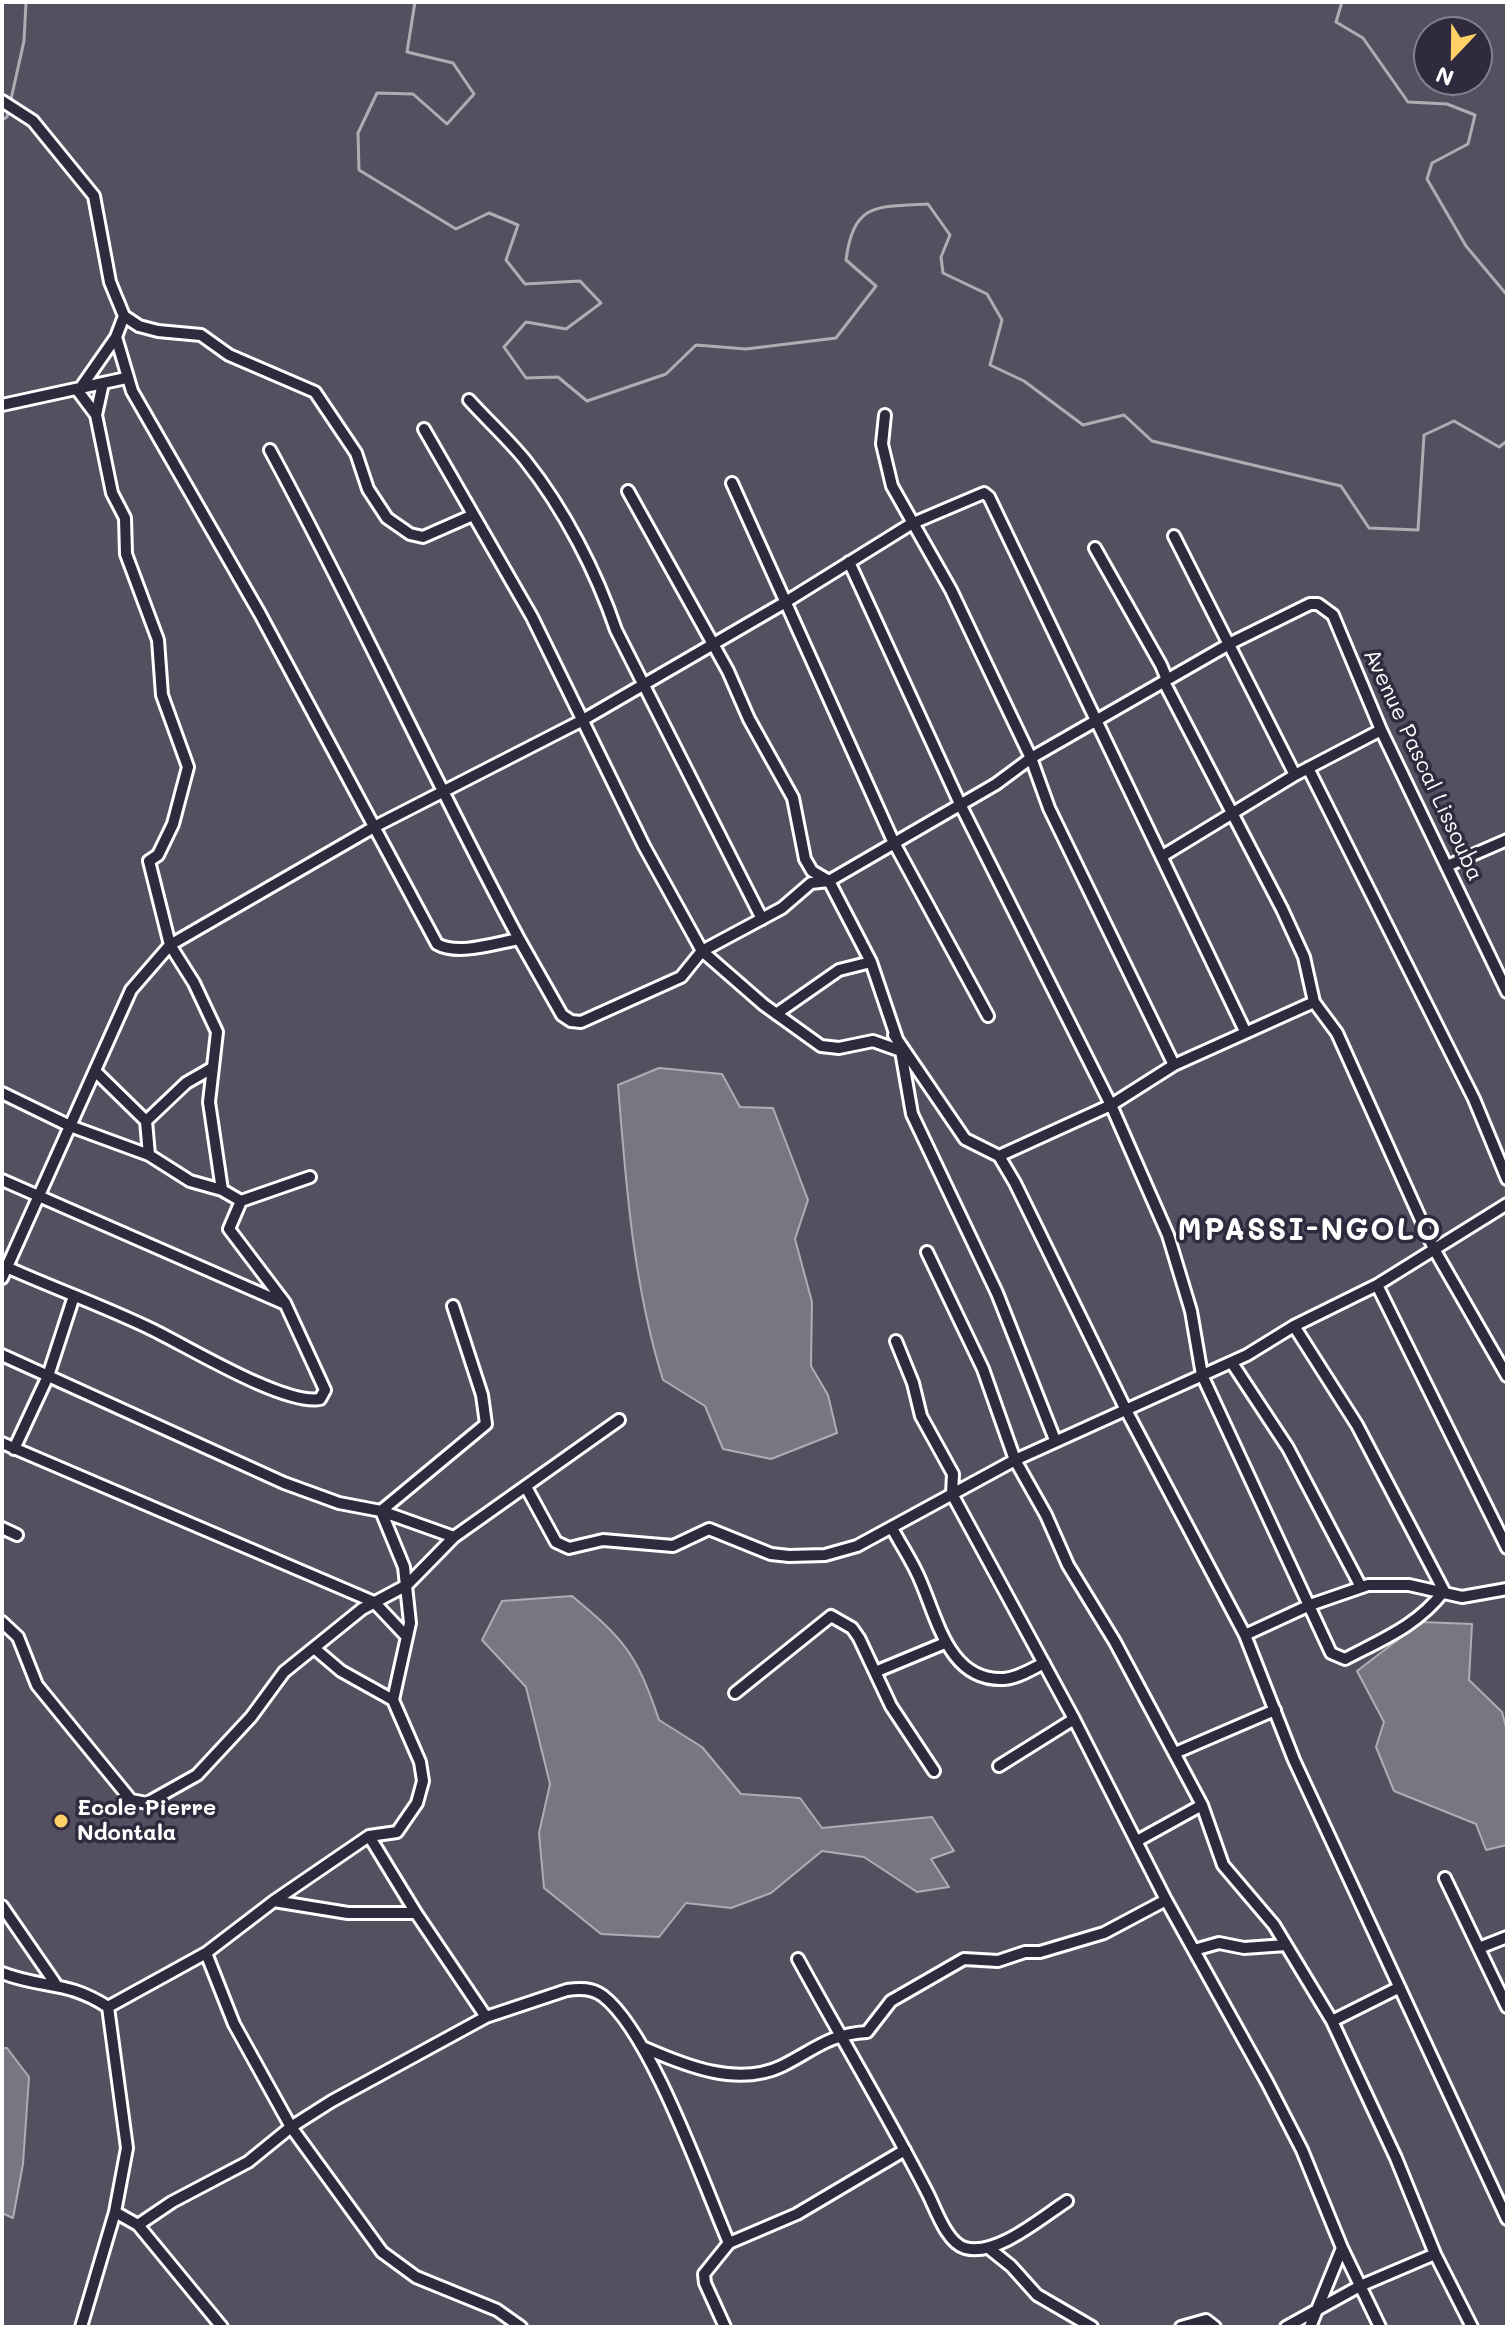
<!DOCTYPE html>
<style>
body{margin:0}
#map{position:relative;width:1509px;height:2329px;overflow:hidden;background:#3c3749;font-family:Mali,sans-serif}
canvas{display:block}
.frame{position:absolute;inset:0;border:4px solid #fff;pointer-events:none}
.north{position:absolute;left:1413px;top:16px;width:80px;height:80px;box-sizing:border-box;background:#2f2a3d;border:2px solid #827f8b;border-radius:50%;rotate:202deg;font-size:22px;font-weight:700;line-height:32px;text-align:center;color:#fff}
.north::after{content:'';display:block;margin:auto;width:28px;height:36px;background:#ffd166;clip-path:polygon(50% 0,100% 100%,50% 72%,0 100%)}
</style>
<div id="map">
<canvas width="1509" height="2329"></canvas>
<div class="frame"></div>
<div class="north">N</div>
</div>
<script>
const context = document.querySelector('canvas').getContext('2d');
context.lineJoin = 'round';
function paint(path, color) { context.fillStyle = color; context.fill(path, 'evenodd'); }
function strokePath(path, color, width, dash) { context.strokeStyle = color; context.lineWidth = width; context.lineCap = dash ? 'butt' : 'round'; context.setLineDash(dash || []); context.stroke(path); }
function drawText(font, color, halo, rows, align = 'center') {
  context.font = font + ' Mali,sans-serif'; context.lineWidth = 7; context.setLineDash([]); context.textBaseline = 'middle'; context.strokeStyle = halo; context.fillStyle = color; for (const [text, x, y, turn = 0] of rows) {
    context.save(); context.translate(x, y); context.rotate((+turn || 0) * Math.PI / 180); context.textAlign = isNaN(turn) ? turn : align; if (halo) context.strokeText(text, 0, 0); context.fillText(text, 0, 0); context.restore();
  }
}
paint(new Path2D(`
 M2,2H1507V2327H2ZM1429,32H1477V80H1429Z`), '#555060');
const water = new Path2D(`
 M659,1068L722,1074L740,1107L773,1108L808,1200L795,1239L812,1302L811,1366L828,1395L837,1433L771,1459L723,1449L705,1406L663,1380C633,1284 626,1185 618,1085Z
 M572,1596C624,1639 637,1654 659,1720L702,1747L741,1794L800,1798L822,1828L932,1817L954,1851L931,1859L949,1887L917,1892L864,1857L822,1851L771,1893L731,1908L686,1903L659,1937L601,1934L544,1888L539,1833L550,1784L526,1687L482,1640L502,1601Z
 M1421,1622L1472,1624L1469,1680L1502,1712L1507,1731V1845L1486,1850L1476,1824L1394,1791L1376,1747L1384,1722L1357,1671Z
 M2,2048H7L29,2077L23,2164L13,2218L2,2213Z`);
paint(water, '#797682');
strokePath(water, '#afadb4', 2);
strokePath(new Path2D(`
 M415,2L407,52L453,63L474,94L447,124L413,94L377,93L358,133L359,170L456,229L489,213L518,225L506,260L525,284L580,281L601,303L566,329L526,322L504,347L526,378L558,377L587,401L666,374L696,345L746,349L836,338L876,286L846,260C854,201 877,207 928,204L950,235L941,257L943,273L987,294L1002,320L990,365L1024,381L1083,425L1124,415L1152,441L1341,486L1369,528L1418,530L1424,435L1454,421L1499,447L1507,441
 M1342,2L1336,22L1363,38L1408,102L1447,104L1475,115L1468,144L1432,163L1427,179L1466,246L1507,295
 M2,120L7,117L24,41L26,2`), '#afadb4', 3);
const minor = new Path2D(`
 M2,101L33,121L94,196L110,282L124,316L139,326L158,331L201,335L229,355L315,392L356,453L368,489L387,518L410,534L423,537L473,515
 M116,337L132,391L260,614L437,944C458,956 496,943 519,939L562,1015L571,1021L581,1022L681,977L702,951L782,908L811,883L829,881L996,784L1031,758L1231,643L1310,604H1318L1333,615L1381,730L1507,992
 M103,383L96,415L112,493L125,518L126,554L158,640L162,695L188,767L173,824L158,855L149,861L170,945L194,983L217,1032L209,1102L222,1190
 M79,390L116,337L124,316
 M78,391L96,415
 M469,400C487,420 508,439 525,460C564,509 596,571 616,630L762,919
 M2,405L126,378
 M885,415L882,444L892,486L951,590L1031,758L1049,808L1174,1065L1314,1002
 M424,429L532,617L644,846L702,951L764,1005L821,1046L839,1048L873,1041L901,1051
 M270,450C357,611 433,778 519,939
 M732,483L893,841L988,1016
 M628,491L728,671L749,719L793,798L805,859L812,871L829,881L871,962L901,1051L912,1114L997,1293L1055,1440
 M1174,536L1295,775
 M1095,548L1161,665L1166,677L1164,682L1282,909L1304,957L1314,1002L1337,1033L1434,1249L1507,1376
 M849,562L961,806L1111,1105L1168,1235L1191,1311L1202,1375L1331,1653L1345,1659C1383,1639 1417,1626 1444,1591
 M1308,768L1474,1099L1507,1179
 M1164,855L1295,775L1381,730
 M1447,866L1507,840
 M776,1014L839,970L871,962
 M894,1035L965,1139L999,1156L1015,1183L1126,1410L1245,1635L1294,1760L1507,2219
 M96,1072L146,1121L149,1155L190,1181L222,1190L241,1201
 M2,1093L70,1126L149,1155
 M146,1121L186,1083L212,1068
 M999,1156L1111,1105L1174,1065
 M2,1180L283,1303
 M927,1252L983,1369L1015,1460L1046,1515L1068,1565L1115,1642L1202,1805L1223,1865L1274,1925L1332,2021L1396,2158L1435,2254L1472,2327
 M4,1266C53,1288 103,1306 151,1329C185,1345 284,1406 320,1399L325,1390L285,1303L229,1229L241,1201L310,1177
 M2,1278L131,990L170,945L374,827L581,721L784,603L911,524L984,493L989,497L1245,1031
 M1377,1285L1507,1548
 M1294,1326L1357,1425L1444,1591
 M896,1341L913,1383L921,1416L953,1474L952,1494L1074,1719L1166,1900L1267,2082L1302,2150L1342,2248L1380,2327
 M2,1355L284,1483L339,1503L381,1511L454,1537
 M1232,1363L1288,1448L1361,1587
 M2,1443L374,1602L407,1637
 M14,1449L48,1376L74,1296
 M526,1487L556,1542L569,1548L603,1540L673,1546L709,1529L771,1554L789,1556L825,1555L857,1546L1015,1460L1247,1355L1294,1326L1377,1285L1507,1204
 M2,1528L17,1535
 M892,1528C900,1543 909,1557 916,1571C936,1610 945,1682 1004,1679C1018,1678 1032,1669 1044,1663
 M2,1622L18,1637L37,1685L131,1800L147,1803L197,1775L251,1717L284,1672L362,1609L407,1585L454,1537L619,1420
 M1245,1635L1310,1605L1368,1585H1409L1462,1597L1507,1589
 M314,1648L341,1671L393,1700
 M875,1672L945,1643
 M735,1693L831,1616L852,1628L859,1638L891,1706L934,1771
 M1175,1753L1275,1710
 M999,1766L1074,1719
 M1137,1841L1202,1805
 M1445,1878L1507,2007
 M274,1901L348,1913H416L486,2017L567,1990C580,1988 592,1988 603,1996C651,2033 703,2183 729,2243
 M2,1906L55,1983
 M416,1913L369,1836L397,1832L417,1803L423,1781L420,1762L393,1700L410,1623L404,1567L381,1511L486,1424L482,1395L453,1306
 M1479,1948L1507,1937
 M1194,1950L1219,1943L1244,1948L1286,1945
 M206,1953L234,2024L291,2127L382,2252L416,2277L497,2310L521,2327
 M798,1959C841,2038 887,2114 928,2194C936,2210 947,2243 965,2248C996,2257 1041,2218 1067,2201
 M2,1973C43,1989 67,1980 108,2007L127,2148L115,2212L81,2327
 M108,2007L206,1953L274,1901L369,1836
 M1332,2021L1398,1988
 M645,2048C686,2066 738,2087 782,2066C814,2050 829,2034 867,2032L891,2001L964,1959L998,1961L1025,1952H1040L1104,1933L1166,1900
 M115,2212L138,2225L222,2327
 M138,2225L172,2202L248,2162L291,2127L332,2101L486,2017
 M991,2250L1011,2266L1037,2295L1092,2327
 M725,2327L705,2283L704,2274L729,2243L797,2214L905,2150
 M1181,2327L1206,2320L1215,2327
 M1286,2327L1360,2286L1435,2254
 M1310,2327L1342,2248`);
strokePath(minor, '#fff', 16);
strokePath(minor, '#2f2a3d', 10);
for (const [x, y, r, color] of [
 [61,1821,8,"#ffd166"]
]) { const dot = new Path2D(); dot.arc(x, y, r, 0, 2 * Math.PI); context.fillStyle = color; context.fill(dot); strokePath(dot, '#2f2a3d', 3); }
drawText('22px', '#fff', '#2f2a3d', [
 ["Avenue Pascal Lissouba",1423,765,65]
]);
drawText('bold 22px', '#fff', '#2f2a3d', [
 ["Ecole Pierre",77,1808],
 ["Ndontala",77,1833]
], 'left');
context.letterSpacing = '2px';
drawText('bold 30px', '#fff', '#2f2a3d', [
 ["MPASSI-NGOLO",1310,1231]
]);
context.letterSpacing = '0px';
</script>
